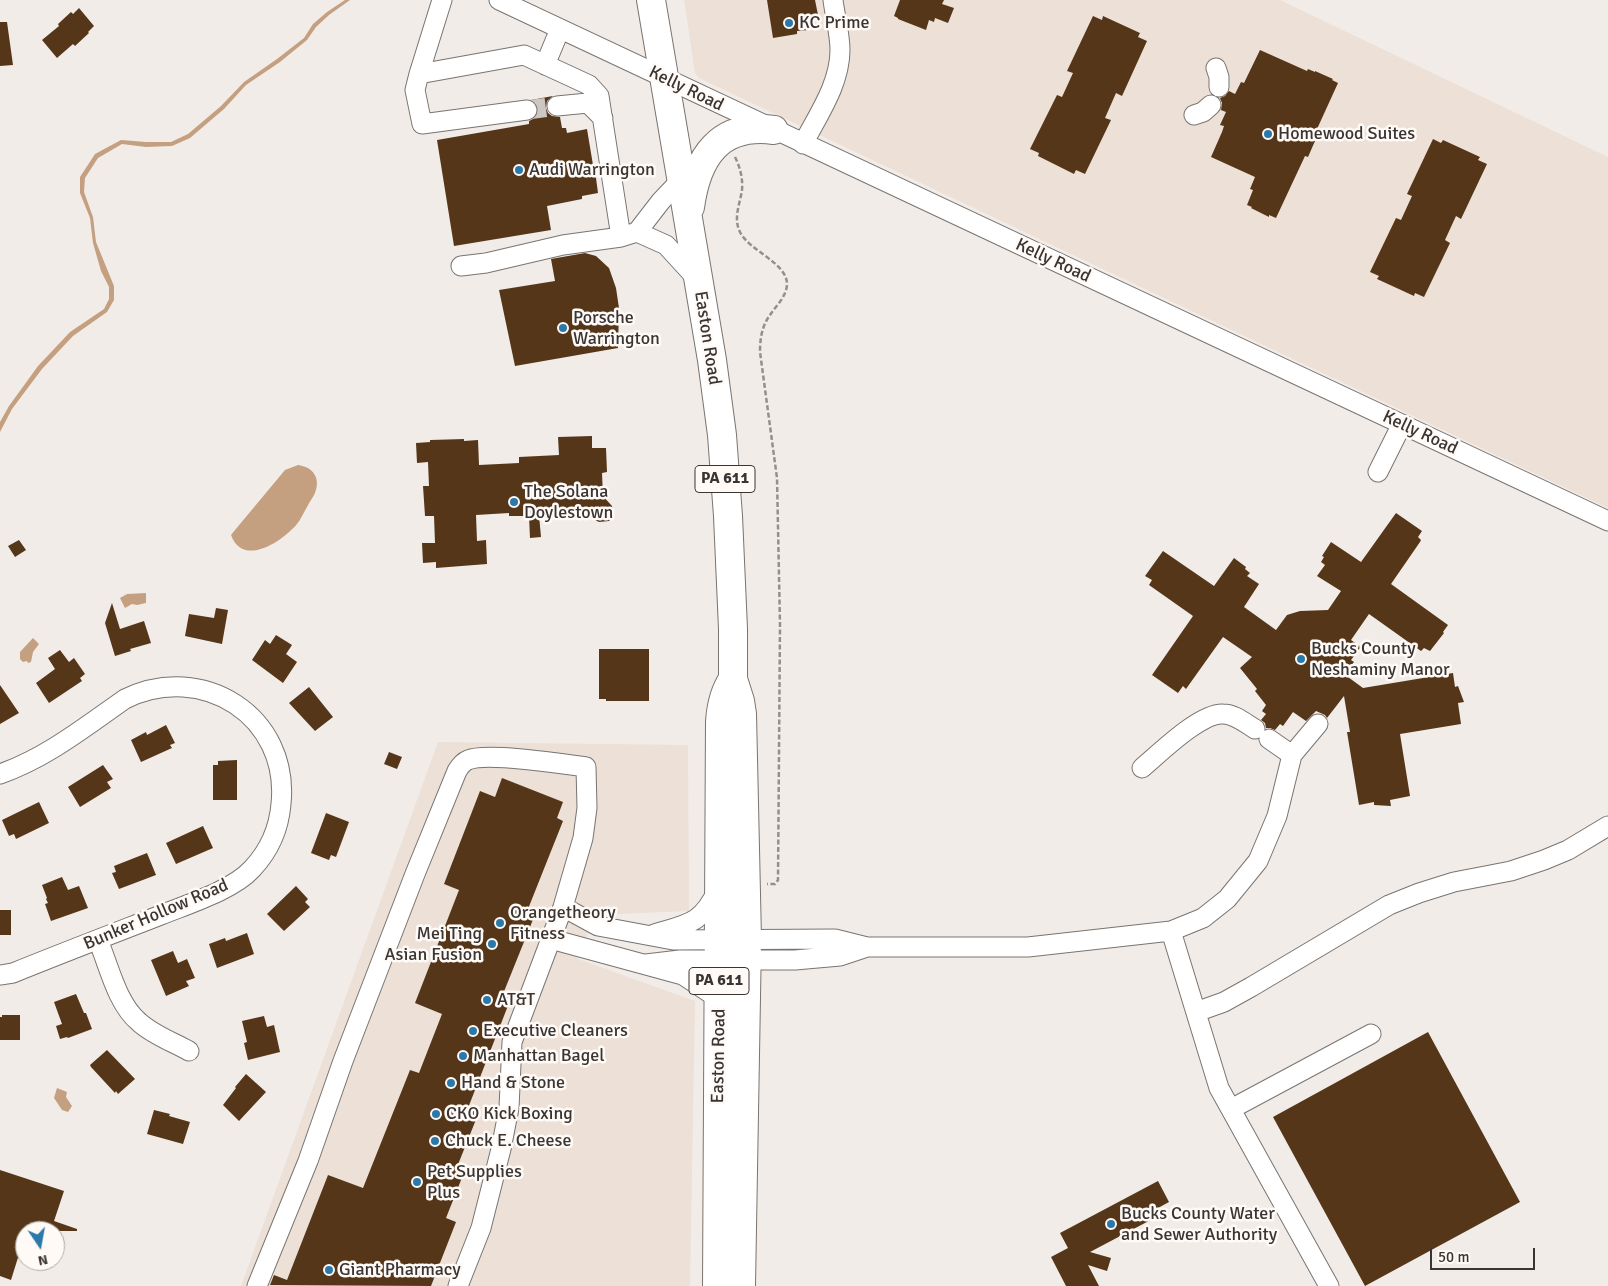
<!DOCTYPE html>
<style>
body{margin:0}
#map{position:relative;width:1608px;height:1286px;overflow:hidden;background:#f2ece8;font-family:Signika,sans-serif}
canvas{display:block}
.north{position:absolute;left:15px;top:1221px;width:50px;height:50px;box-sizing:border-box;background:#fffaf6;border:1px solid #afaba8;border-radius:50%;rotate:168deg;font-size:14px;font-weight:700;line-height:20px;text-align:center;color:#383534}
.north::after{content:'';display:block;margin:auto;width:18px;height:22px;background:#2b78ab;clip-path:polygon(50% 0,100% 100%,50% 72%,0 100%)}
.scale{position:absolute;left:1430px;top:1248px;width:105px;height:22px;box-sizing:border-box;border:2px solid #383534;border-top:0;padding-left:6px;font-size:15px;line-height:18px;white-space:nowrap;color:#383534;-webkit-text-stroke:4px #fffaf6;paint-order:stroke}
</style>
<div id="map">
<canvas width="1608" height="1286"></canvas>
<div class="north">N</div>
<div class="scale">50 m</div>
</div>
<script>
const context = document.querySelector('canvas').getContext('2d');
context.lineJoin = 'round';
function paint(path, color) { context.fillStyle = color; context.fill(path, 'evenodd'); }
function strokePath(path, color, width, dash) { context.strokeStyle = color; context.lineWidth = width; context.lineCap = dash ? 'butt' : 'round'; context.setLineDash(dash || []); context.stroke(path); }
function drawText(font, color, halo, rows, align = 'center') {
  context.font = font + ' Signika,sans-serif'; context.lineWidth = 5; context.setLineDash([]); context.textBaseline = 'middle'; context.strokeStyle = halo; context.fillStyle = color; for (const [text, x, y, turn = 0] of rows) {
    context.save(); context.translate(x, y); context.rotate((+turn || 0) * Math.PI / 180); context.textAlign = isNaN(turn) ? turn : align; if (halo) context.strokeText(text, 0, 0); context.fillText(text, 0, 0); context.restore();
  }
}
paint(new Path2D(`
 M684,0H1280L1608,157V508L699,78L695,73Z
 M438,742L688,745L689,911L595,915L578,959L695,1001L690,1286H241Z`), '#ece0d7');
paint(new Path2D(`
 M345,0H350L329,15L316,27L307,40L280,62L246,85L224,109L190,138L172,146L146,147L122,144L98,158L85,178L84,192L93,217L96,242L114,286V300L107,312L73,336L42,369L12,409L0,432V422L9,406L38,366L70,332L104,309L109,299V287L101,271L93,243L90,218L80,193V177L95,154L121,140L146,142H171L188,134L221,106L244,82L277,59L304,38L313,24L327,12Z
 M298,465C313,467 321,478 315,493C313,498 309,502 307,507C304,512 301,519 297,524C283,541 243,568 231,535L235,530L285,470Z
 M146,593V603L137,605L132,604L125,608L120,598L127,594Z
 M33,638L39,644L33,652L31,662L28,663L27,661L23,662L20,659V652Z
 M57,1088L67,1092L66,1097L72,1106L68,1112L62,1110L54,1098Z`), '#c5a080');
paint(new Path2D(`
 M767,0H815L818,15L806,17L808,30L797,31V34L773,38Z
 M900,0H944L942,4L954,8L948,23L935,18L934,22L929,20L926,30L898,19V18L894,16Z
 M79,8L94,26L88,32L89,33L75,46L73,44L57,58L42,40L59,26L58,24L71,12L73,14Z
 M1093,16L1102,20L1103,16L1140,33L1138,37L1147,41L1122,96L1116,93L1105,118L1111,120L1085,174L1076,170L1074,174L1038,156L1039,153L1030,149L1057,95L1062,97L1073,73L1067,71Z
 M0,22H7L13,65L0,66Z
 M1260,50L1307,71L1308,69L1315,72V71L1333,79L1332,80L1338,83L1312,140L1315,141L1308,157L1305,156L1276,218L1269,215V217L1251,208L1252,207L1247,205L1253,190L1250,189L1255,177L1211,157L1222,132L1224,126L1220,125L1226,112L1221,110L1222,103L1220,98L1225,96L1229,91L1235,94L1241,82L1244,83Z
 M553,96L547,101L546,108L548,113L552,116L560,117L562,128H566L567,133L587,129L593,165L596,172V178L598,193L582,196V199L547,206L551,230L454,246L437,140L529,124V121L533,119L537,115L538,109L536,104L531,100Z
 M1433,139L1441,143L1443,140L1480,157L1478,160L1487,164L1461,219L1456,216L1445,240L1450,243L1424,297L1415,293L1414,296L1377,279L1379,276L1370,272L1396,218L1401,220L1412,196L1407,194Z
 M585,253L596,256L609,268L616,288L619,308L618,348L515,366L499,290L555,281L551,259Z
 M592,436V448H606L607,472L602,473L603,496L612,506L613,517L609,521L599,522L593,519V513L539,515L541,537L530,538L529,516H509V513L476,515L477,541L486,540L487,564L436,568V562L423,563L422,543H435L434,516H425L423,486H429L428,462L417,463L416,443L430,442V440L464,439V441L478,440L479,465L519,463V457L559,455L558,437Z
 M1396,513L1422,531L1418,537L1421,540L1420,542L1391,584L1448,625L1443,632L1444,633L1430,651L1424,648L1421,651L1369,614L1351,640L1361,647L1351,660L1354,662L1348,669L1351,671L1348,677L1363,688L1453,673L1455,687L1458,686L1464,702L1458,703L1461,724L1400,734L1410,796L1390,800L1391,806L1374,805V802L1359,805L1347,732H1350L1344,696L1327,718L1325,715L1316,711L1306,721L1293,712L1283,726L1280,724L1275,730L1270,728H1266L1265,723L1261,720L1266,714L1262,711L1266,705L1255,691L1257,689L1240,668L1252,657L1223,637L1186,689L1183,686L1178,693L1152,675L1193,616L1149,585L1152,580L1145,576L1163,551L1214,586L1234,558L1246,567L1245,569L1250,573L1247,576L1259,584L1244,607L1276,630L1287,615L1300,611L1328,610L1341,591L1317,576L1325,565L1321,562L1324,557L1322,556L1331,542L1361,562Z
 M19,540L26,550L15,557L8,546Z
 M112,603L120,629L144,621L151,643L130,649L131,651L115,656L105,623Z
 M216,608L228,610L222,644L185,636L189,614L214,618Z
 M276,635L292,645L286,654L297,662L283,683L252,660L265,640L270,644Z
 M599,649H649V701H606V699H599Z
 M60,650L69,662L74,658L85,674L80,678L82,681L49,703L36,683L55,669L48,658Z
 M0,685L19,713L0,724Z
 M309,687L333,717L315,731L289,703Z
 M166,725L175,743L170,745L172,748L141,762L131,740L146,732L147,735Z
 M389,752L402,757L397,769L384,764Z
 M237,760V800H213V765H218V761Z
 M103,765L113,779L107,782L111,788L80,807L68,787Z
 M502,778L563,802L557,818L563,821L526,914L534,917L503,994L511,998L468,1108L479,1112L457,1167L465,1170L446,1218L456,1222L431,1286L270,1285L274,1275L287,1280L328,1175L363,1188L410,1070L419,1073L442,1014L415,1003L459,890L444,884L480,791L495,797Z
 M39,802L49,823L16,839L14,834L9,836L2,820Z
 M326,813L349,822L336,857L331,855L329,860L311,853Z
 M203,826L213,848L176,864L166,843Z
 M147,853L156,875L119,889L112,873L116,872L114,866Z
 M62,877L68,890L79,886L88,908L51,921L45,904L48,903L46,899L47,898L42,885Z
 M296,886L308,899L305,902L310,907L284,931L267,914Z
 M0,910H11V935H0Z
 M247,933L254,954L217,968L209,944L225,938L226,941Z
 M173,951L178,963L187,959L195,978L186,981L189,986L166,996L151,960Z
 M76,994L84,1013H86L92,1029L68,1038L67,1037L60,1039L56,1026L62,1024L54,1002Z
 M2,1015H20V1040H0V1017H2Z
 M264,1016L267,1027L274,1025L280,1052L248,1060L244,1043L247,1042L242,1021Z
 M1428,1032L1520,1202L1365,1286L1273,1117Z
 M107,1050L135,1079L118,1094L116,1091L115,1093L91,1067L90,1065Z
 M246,1074L266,1092L239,1121L223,1105L236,1088L235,1087Z
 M154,1110L170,1114L169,1116L190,1122L183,1144L147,1134Z
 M0,1170L64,1191L54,1221L77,1229V1231H25V1250L21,1248L11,1280L0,1276Z
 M1158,1181L1169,1202L1158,1208L1162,1214L1090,1252L1111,1258L1107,1271L1088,1265L1099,1286H1066L1051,1257L1068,1248L1060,1233Z`), '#553619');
strokePath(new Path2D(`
 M527,110L557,106`), '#cdc7c4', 19, [19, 9]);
const minor = new Path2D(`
 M442,0L419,74L415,90L422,124L527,110
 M499,0L1608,521
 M545,65L560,29
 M1216,68L1219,77V87
 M419,74L524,55L589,85L599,96L621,237
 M557,106L588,103L603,118
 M1194,115L1203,112L1211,105
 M803,144C818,115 840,84 840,50C840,34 835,16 833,0
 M637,232L666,245L698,280
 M461,266L486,263L563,245L621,237L637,232L661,201L681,180
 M1378,472L1402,424
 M1292,755L1318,724
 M1142,768C1160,753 1200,713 1223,714C1235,714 1245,723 1255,729
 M0,774C46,758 85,727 125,699C202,661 290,716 281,804C279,828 269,851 252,869C233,890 188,904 161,915C112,934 62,953 13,973L0,975
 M563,907L598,926L673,940L835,939L867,947H1028L1171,931L1203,918L1227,899L1258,861L1277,816L1292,755L1269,739
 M1171,931L1219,1088L1329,1286
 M654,934C688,924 702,924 718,889
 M551,939L683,975L719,999
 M98,940C109,966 117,1004 139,1022C153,1035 173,1042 189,1051
 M646,964L680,960H795L840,956L867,947
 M1196,1012L1224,1002L1251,987L1389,905L1419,893L1454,882L1511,871L1544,860L1568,850L1608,826
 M1231,1109L1371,1034
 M257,1286L308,1161L343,1061L415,874L457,771C460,766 463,762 468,760C486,752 564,764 586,767L587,808L583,838L563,907L512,1042L509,1108L501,1149L481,1228L458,1286`);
const highway = new Path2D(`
 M651,0L712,360L722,435L728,516L733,629V679L740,701L742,714L747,939L741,1286
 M690,207C697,157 719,123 774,130
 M717,1286L720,722C721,706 724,692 733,679`);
strokePath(minor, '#797470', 21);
strokePath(highway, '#797470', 30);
strokePath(new Path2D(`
 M735,157C740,167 743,178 742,190C740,204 733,218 740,232C749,251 788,263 787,285C786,297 776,306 770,315C762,326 760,338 760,352L777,478L780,625L778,880L775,884H767`), '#938f8c', 2.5, [5, 2.5]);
strokePath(minor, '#fff', 19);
strokePath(highway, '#fff', 28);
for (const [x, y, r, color] of [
 [789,23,5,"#2b78ab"],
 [1268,134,5,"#2b78ab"],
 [519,170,5,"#2b78ab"],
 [563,328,5,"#2b78ab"],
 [514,502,5,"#2b78ab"],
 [1301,659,5,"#2b78ab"],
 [500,923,5,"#2b78ab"],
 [492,944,5,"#2b78ab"],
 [487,1000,5,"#2b78ab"],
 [473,1031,5,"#2b78ab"],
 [463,1056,5,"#2b78ab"],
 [451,1083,5,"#2b78ab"],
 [436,1114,5,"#2b78ab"],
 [435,1141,5,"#2b78ab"],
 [417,1182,5,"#2b78ab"],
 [1111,1224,5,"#2b78ab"],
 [329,1270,5,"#2b78ab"]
]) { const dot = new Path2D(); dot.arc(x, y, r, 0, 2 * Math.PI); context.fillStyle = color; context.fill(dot); strokePath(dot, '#fffaf6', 2); }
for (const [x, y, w] of [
 [725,479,60],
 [719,981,60]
]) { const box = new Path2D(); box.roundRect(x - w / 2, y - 13.5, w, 27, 4); context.fillStyle = '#fffaf6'; context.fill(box); strokePath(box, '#383534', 1); }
drawText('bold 16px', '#383534', null, [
 ["PA 611",725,479],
 ["PA 611",719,981]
]);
drawText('18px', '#383534', '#fffaf6', [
 ["KC Prime",799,23],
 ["Homewood Suites",1278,134],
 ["Audi Warrington",529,170],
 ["Porsche",573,318],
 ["Warrington",573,339],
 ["The Solana",524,492],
 ["Doylestown",524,513],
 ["Bucks County",1311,649],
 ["Neshaminy Manor",1311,670],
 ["Orangetheory",510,913],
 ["Fitness",510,934],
 ["Mei Ting",482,934,"right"],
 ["Asian Fusion",482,955,"right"],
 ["AT&T",497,1000],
 ["Executive Cleaners",483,1031],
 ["Manhattan Bagel",473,1056],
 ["Hand & Stone",461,1083],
 ["CKO Kick Boxing",446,1114],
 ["Chuck E. Cheese",445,1141],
 ["Pet Supplies",427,1172],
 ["Plus",427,1193],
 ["Bucks County Water",1121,1214],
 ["and Sewer Authority",1121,1235],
 ["Giant Pharmacy",339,1270]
], 'left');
drawText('18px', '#383534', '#fffaf6', [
 ["Kelly Road",686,89,26],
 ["Kelly Road",1053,261,25],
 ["Easton Road",707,338,81],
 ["Kelly Road",1420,433,25],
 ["Bunker Hollow Road",156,915,-23],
 ["Easton Road",719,1056,-89]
]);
</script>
